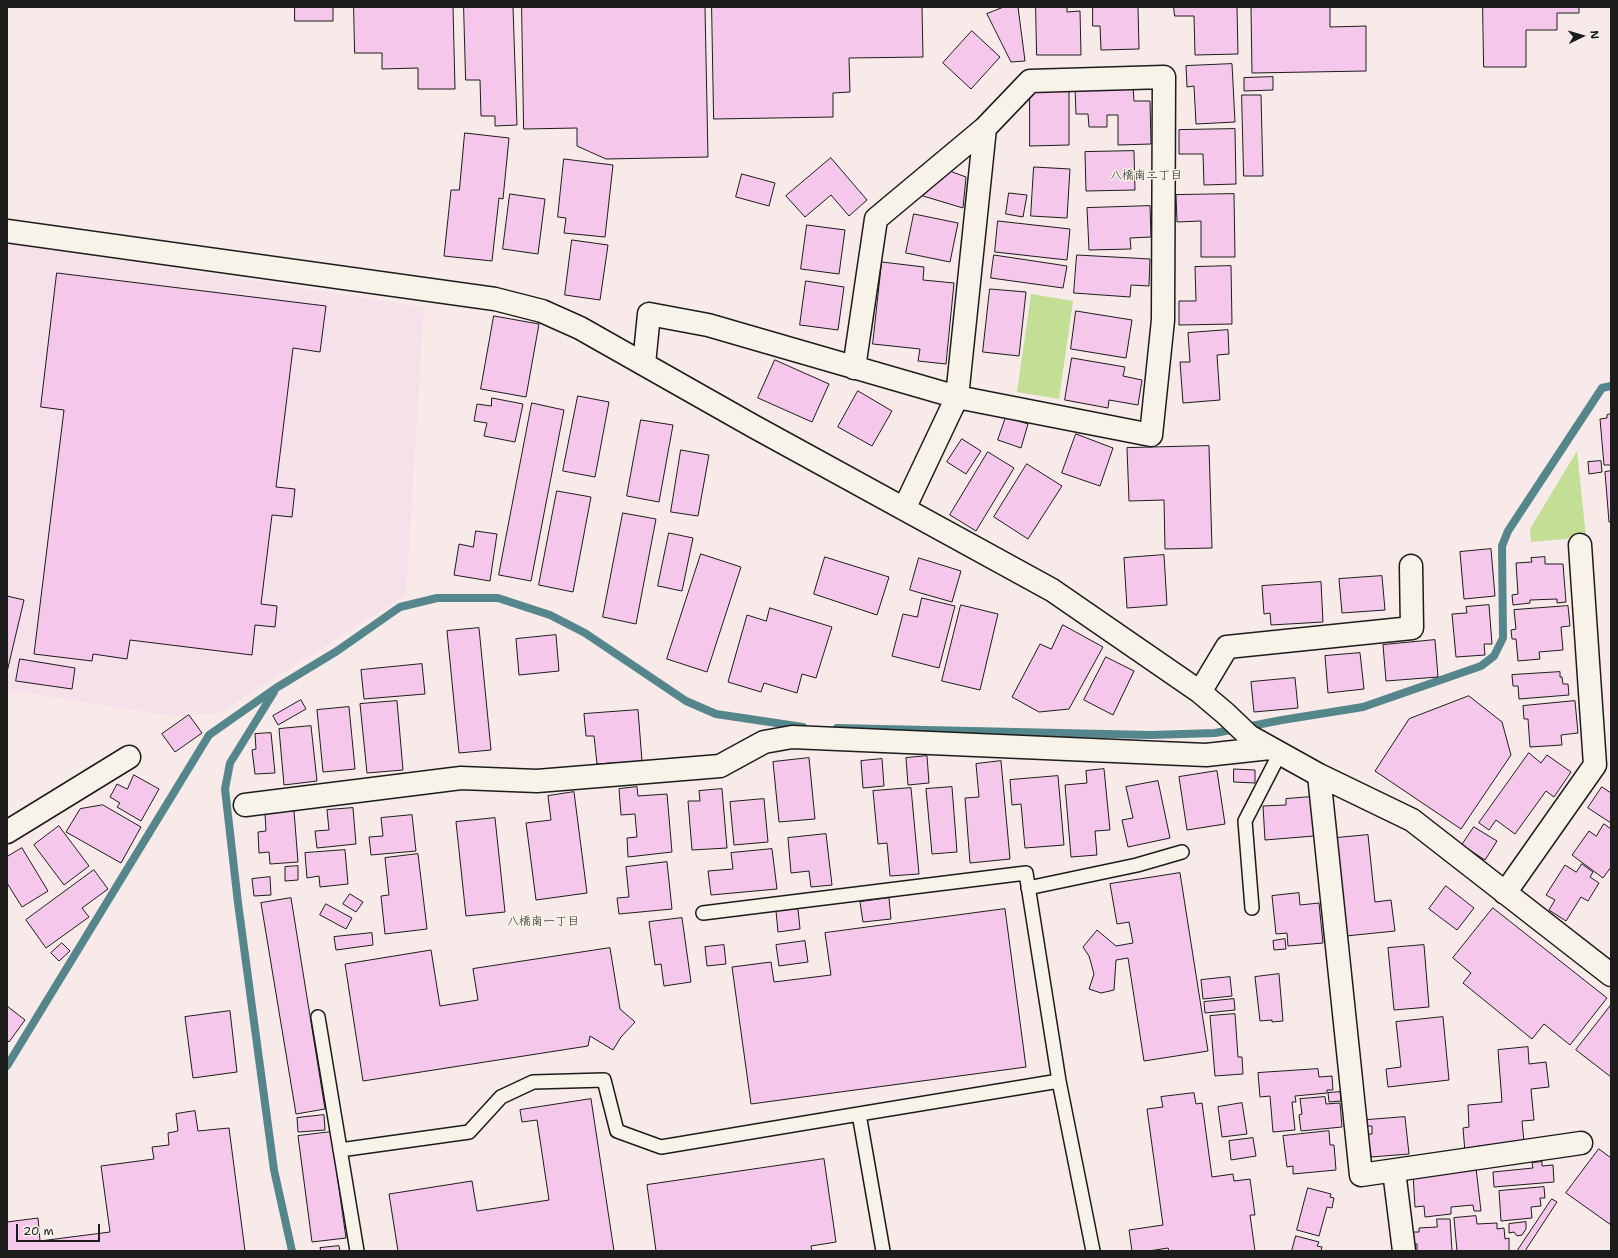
<!DOCTYPE html>
<meta charset="utf-8">
<style>
body{margin:0}
#map{position:relative;width:1618px;height:1258px;overflow:hidden;background:#f7eae9;font-family:"Shantell Sans",sans-serif}
canvas{display:block}
.frame{position:absolute;inset:0;border:8px solid #1c1c1c;pointer-events:none}
.north{position:absolute;left:1562px;top:16px;width:40px;height:40px;-webkit-text-stroke:3px #f7f3e8;paint-order:stroke;rotate:85deg;font-size:11px;font-weight:700;line-height:16px;text-align:center;color:#1c1c1c}
.north::after{content:'';display:block;margin:auto;width:14px;height:18px;background:#1c1c1c;clip-path:polygon(50% 0,100% 100%,50% 72%,0 100%)}
.scale{position:absolute;left:16px;top:1224px;width:84px;height:18px;box-sizing:border-box;border:2px solid #1c1c1c;border-top:0;padding-left:5px;font-size:12px;line-height:14px;white-space:nowrap;color:#1c1c1c;-webkit-text-stroke:3px #f7f3e8;paint-order:stroke}
</style>
<div id="map">
<canvas width="1618" height="1258"></canvas>
<div class="frame"></div>
<div class="north">N</div>
<div class="scale">20 m</div>
</div>
<script>
const context = document.querySelector('canvas').getContext('2d');
context.lineJoin = 'round';
function paint(path, color) { context.fillStyle = color; context.fill(path, 'evenodd'); }
function strokePath(path, color, width, dash) { context.strokeStyle = color; context.lineWidth = width; context.lineCap = dash ? 'butt' : 'round'; context.setLineDash(dash || []); context.stroke(path); }
function drawText(font, color, halo, rows, align = 'center') {
  context.font = font + ' "Shantell Sans","Klee One",sans-serif'; context.lineWidth = 3; context.setLineDash([]); context.textBaseline = 'middle'; context.strokeStyle = halo; context.fillStyle = color; for (const [text, x, y, turn = 0] of rows) {
    context.save(); context.translate(x, y); context.rotate((+turn || 0) * Math.PI / 180); context.textAlign = isNaN(turn) ? turn : align; if (halo) context.strokeText(text, 0, 0); context.fillText(text, 0, 0); context.restore();
  }
}
paint(new Path2D(`
 M7,243L424,307L406,595L219,713L173,716L7,690Z`), '#f6e0ea');
paint(new Path2D(`
 M1031,294L1073,301L1059,399L1017,392Z
 M1577,451L1586,537L1531,542L1530,529Z`), '#c3df96');
strokePath(new Path2D(`
 M274,692L230,763L225,789L238,903L274,1170L292,1251
 M837,728L1150,735L1215,733L1282,720L1363,707L1481,666L1494,656L1503,638L1502,546L1508,531L1602,388L1611,386
 M7,1066L209,735L276,688L337,651L400,607L437,598H498L550,615L585,633L686,701L716,714L803,727`), '#55868b', 8);
const building = new Path2D(`
 M295,7H333V21H295Z
 M354,7H453L455,89H418V68L382,69V53H355Z
 M464,7H513L517,125L495,126V116H481L480,80H466Z
 M522,7H705L708,157L606,159L577,146V128L524,129Z
 M712,7H922L923,57L849,58L850,92L833,93V117L714,119Z
 M1004,7H1018L1025,61L1011,62L987,14Z
 M1036,7H1067V12L1080,11L1081,55H1037Z
 M1093,7H1138L1139,49L1101,50L1100,26H1093Z
 M1174,7H1237L1238,54L1195,55L1194,16H1175Z
 M1330,7V27L1366,26V71L1252,73L1251,8Z
 M1483,7H1579V13H1557V30H1526V67H1484Z
 M972,31L1000,57L971,89L943,63Z
 M1232,64L1235,122L1196,124L1194,86L1187,87L1186,66Z
 M1273,77V90L1244,91V78Z
 M1133,86L1134,101H1150L1151,144L1118,145V115H1107V127H1089L1088,114H1076L1075,88Z
 M1030,90H1069V145L1030,146Z
 M1242,95H1261L1263,176H1244Z
 M1235,129L1236,184L1204,185L1203,154H1179V130Z
 M465,133L509,138L503,199L499,198L492,261L444,256L451,190H459Z
 M1134,151L1135,190L1086,191L1085,152Z
 M831,158L867,200L849,216L831,195L805,217L786,196Z
 M564,159L613,165L605,237L564,233L566,218L558,217Z
 M1034,167L1070,169L1067,218L1031,216Z
 M947,170L966,177L963,208L923,196Z
 M742,174L775,183L769,206L736,197Z
 M1009,193L1027,195L1023,217L1006,214Z
 M510,194L545,199L538,254L503,249Z
 M1234,194L1235,257H1201V221L1177,222L1176,195Z
 M1150,206L1151,237L1130,238L1131,249L1089,250L1087,208Z
 M914,214L958,223L950,262L906,253Z
 M998,221L1070,229L1067,260L995,252Z
 M807,225L845,230L839,274L801,269Z
 M572,240L608,245L600,300L565,295Z
 M994,255L1067,266L1063,288L991,278Z
 M1077,255L1150,259L1149,286L1131,285L1130,297L1074,293Z
 M882,262L924,267L923,280L954,283L946,364L918,361L920,349L873,344Z
 M1231,266L1232,324L1179,325V301H1196L1195,267Z
 M57,273L326,306L320,352L293,348L276,487L295,489L292,517L272,515L261,604L277,606L275,627L255,625L252,655L130,640L127,659L93,654L92,661L34,654L64,410L41,407Z
 M806,281L844,287L838,330L800,325Z
 M990,289L1026,292L1019,356L983,352Z
 M1076,311L1132,320L1126,358L1071,349Z
 M494,316L539,324L526,397L481,389Z
 M1228,330L1229,354L1217,355L1220,400L1183,403L1180,362H1190L1188,333Z
 M1072,358L1125,367L1123,376L1142,380L1138,405L1109,400L1108,408L1065,400Z
 M775,360L829,384L812,422L758,398Z
 M858,391L892,411L872,446L838,427Z
 M578,396L609,402L595,477L563,471Z
 M492,398L523,404L515,442L484,436L487,423L474,421L477,404L491,406Z
 M532,403L564,410L531,581L499,575Z
 M1611,414V465H1604L1600,419L1607,418V415Z
 M1006,417L1028,424L1021,448L998,440Z
 M641,420L673,425L659,502L627,496Z
 M1076,434L1113,448L1100,486L1062,473Z
 M962,439L981,451L966,474L947,462Z
 M1209,446L1212,548L1165,549L1164,500L1129,501L1127,448Z
 M681,450L709,455L698,516L671,512Z
 M988,452L1014,468L976,531L950,515Z
 M1601,461L1602,472L1589,474L1588,462Z
 M1027,464L1062,486L1028,539L994,517Z
 M1611,471V522H1609L1605,472Z
 M557,491L591,497L573,592L539,585Z
 M623,513L656,519L636,624L603,617Z
 M476,531L497,534L490,581L454,575L459,544L473,547Z
 M669,533L693,538L682,591L658,586Z
 M1491,549L1495,596L1464,599L1460,552Z
 M701,554L741,567L707,672L667,659Z
 M1164,555L1167,605L1127,608L1124,558Z
 M825,557L889,577L877,615L814,594Z
 M1545,557V564H1563L1566,602L1557,603V599L1530,600V603L1513,605L1512,595L1518,594L1516,563L1532,562L1531,558Z
 M919,558L961,571L952,602L910,590Z
 M1382,576L1385,610L1342,613L1339,579Z
 M1321,582L1323,622L1271,625L1270,613L1264,614L1262,586Z
 M7,596L24,600L7,672Z
 M922,598L955,606L939,668L892,656L903,614L917,617Z
 M961,605L998,614L980,690L942,681Z
 M1489,605L1492,644H1484L1485,655L1456,657L1452,614L1467,613L1466,607Z
 M1568,606L1570,626L1561,627L1563,650L1539,652L1540,659L1518,661L1516,639H1512L1511,630L1516,629L1514,610Z
 M770,608L832,627L816,678L802,674L797,693L764,683L761,692L728,682L747,615L766,621Z
 M1063,625L1103,647L1069,709L1039,712L1012,697L1040,644L1051,649Z
 M479,628L491,750L459,753L447,631Z
 M556,635L559,671L519,675L516,639Z
 M1435,640L1438,677L1386,681L1383,645Z
 M1360,653L1364,689L1328,693L1325,656Z
 M1106,657L1134,671L1113,715L1084,700Z
 M20,659L75,668L72,689L16,681Z
 M422,664L425,694L364,699L361,670Z
 M1560,672V677H1562L1563,684H1568L1569,695L1519,699L1518,686H1513L1512,675Z
 M1295,678L1298,708L1254,712L1251,682Z
 M1469,696L1502,722L1511,755L1461,829L1375,771L1409,719Z
 M301,700L306,709L278,725L273,716Z
 M397,701L403,770L367,773L360,704Z
 M1575,701L1578,733L1561,735L1562,745L1530,747L1528,719H1524L1523,706Z
 M349,707L355,769L323,772L317,710Z
 M638,710L642,761L597,764L594,736H586L584,714Z
 M189,715L202,733L175,752L162,734Z
 M311,726L317,781L284,785L279,729Z
 M271,733L275,773L255,774L252,750L256,749L255,734Z
 M1529,753L1541,763L1547,755L1571,772L1554,797L1546,791L1515,834L1496,820L1489,830L1479,823Z
 M927,756L929,783L908,785L906,758Z
 M809,758L815,819L779,822L773,762Z
 M882,759L884,786L863,788L861,761Z
 M1001,761L1010,859L970,863L965,798L979,797L976,764Z
 M1104,769L1110,830L1095,831L1097,855L1071,857L1065,785L1087,783L1086,771Z
 M1234,769L1255,770V783L1234,782Z
 M1217,771L1225,824L1187,830L1179,777Z
 M134,775L159,789L141,821L117,807L120,803L110,797L117,784L127,789Z
 M1058,776L1064,845L1025,848L1021,804L1012,805L1010,780Z
 M1158,781L1170,838L1128,847L1122,820L1133,818L1126,787Z
 M637,787L638,796L667,794L672,852L628,857L627,838L637,837L635,814L621,815L619,789Z
 M952,787L957,852L932,854L926,789Z
 M1602,787L1611,793V823L1588,808Z
 M911,788L919,874L890,876L887,843L878,844L873,791Z
 M722,789L727,848L692,850L688,801H700L699,791Z
 M574,792L587,893L536,900L526,823L551,820L548,796Z
 M1311,797L1314,836L1265,840L1263,806L1286,805V799Z
 M764,799L768,842L734,845L730,802Z
 M103,805L141,827L121,863L66,832L80,809Z
 M353,808L356,844L317,848L315,831L329,830L327,810Z
 M294,811L298,862L270,864L269,852L259,853L258,832L266,831L265,813Z
 M412,815L416,851L371,855L369,837L383,836L381,818Z
 M495,818L505,912L466,916L456,822Z
 M1604,824L1611,829V867L1603,878L1572,855L1589,831L1596,836Z
 M59,826L89,866L64,885L34,845Z
 M1474,827L1497,841L1485,860L1462,845Z
 M826,834L832,885L811,887L809,871L791,873L788,838Z
 M1368,835L1375,902L1391,900L1395,931L1346,936L1336,838Z
 M22,848L48,891L22,907L7,883V857Z
 M772,849L777,889L711,895L708,871L733,869L731,853Z
 M345,850L348,884L320,887L319,876L307,878L305,853Z
 M418,854L427,929L385,934L381,896L389,895L385,858Z
 M667,862L672,909L619,914L617,898L629,897L626,867Z
 M1582,864L1593,872L1590,877L1599,883L1588,901L1581,897L1566,921L1549,910L1555,900L1546,895L1565,865L1576,872Z
 M298,866V880L285,881V867Z
 M94,870L108,889L82,908L89,917L46,948L26,920Z
 M1180,873L1208,1051L1144,1061L1128,958L1116,960L1114,990L1101,993L1089,989L1094,974L1089,956L1083,947L1097,930L1116,946L1133,943L1129,922L1117,924L1110,884Z
 M270,877L271,895L254,896L252,879Z
 M1446,886L1474,908L1457,930L1429,909Z
 M1299,893L1300,905L1319,903L1323,943L1288,946L1287,933L1276,934L1272,896Z
 M350,894L363,902L356,912L343,904Z
 M291,898L325,1109L296,1114L261,903Z
 M889,898L891,919L863,922L860,902Z
 M326,904L352,918L346,929L320,915Z
 M1493,908L1607,998L1570,1045L1544,1024L1532,1039L1463,983L1471,973L1453,958Z
 M798,909L800,929L778,932L776,911Z
 M1005,909L1026,1067L751,1104L732,967L771,962L774,982L831,975L825,933Z
 M682,918L691,982L664,986L661,964L655,965L649,922Z
 M372,933L373,945L336,950L334,937Z
 M1285,939L1286,949L1274,950L1273,941Z
 M805,941L808,962L779,966L776,945Z
 M62,943L70,951L59,961L51,953Z
 M724,945L726,964L707,966L705,947Z
 M1424,945L1429,1007L1394,1010L1388,948Z
 M610,948L620,1009L635,1022L621,1037L613,1050L590,1036L588,1046L363,1081L345,964L431,950L440,1006L478,1000L473,969Z
 M1279,974L1283,1021L1272,1022V1020L1260,1021L1255,977Z
 M1230,977L1232,996L1203,999L1201,980Z
 M1234,999L1235,1010L1205,1013L1204,1002Z
 M1611,1005V1077L1576,1050Z
 M7,1006L25,1020L9,1042L7,1040Z
 M230,1011L237,1072L193,1078L185,1017Z
 M1235,1014L1238,1057H1242L1243,1074L1215,1076L1210,1016Z
 M1443,1017L1449,1080L1388,1087L1386,1069L1401,1067L1396,1022Z
 M1528,1047L1529,1064L1546,1062L1549,1087L1531,1089L1534,1120L1522,1121L1524,1142L1478,1146V1151L1465,1152L1463,1128L1469,1127L1468,1105L1502,1102L1498,1050Z
 M1318,1069L1319,1077L1332,1076L1333,1090H1327V1093L1295,1096L1296,1102H1292L1295,1130L1273,1132L1270,1096L1260,1097L1258,1073Z
 M1340,1092L1341,1101L1329,1102L1328,1093Z
 M1194,1093L1196,1104L1202,1103L1212,1177L1233,1174L1234,1181L1250,1179L1255,1215H1250L1255,1251H1169L1168,1248L1149,1251H1132L1129,1230L1163,1225L1147,1109L1163,1107L1161,1097Z
 M1325,1097L1326,1104L1340,1103L1342,1127L1301,1131L1299,1115L1302,1114L1300,1099Z
 M591,1099L614,1251H398L389,1194L472,1181L477,1211L549,1200L537,1120L522,1122L520,1110Z
 M1242,1103L1247,1134L1222,1137L1218,1107Z
 M195,1111L198,1131L229,1128L245,1251H7V1222L38,1218L40,1241L110,1232L101,1166L154,1159L152,1147L169,1145L168,1133L178,1131L176,1114Z
 M324,1115L325,1130L298,1132L297,1118Z
 M1405,1117L1409,1154L1371,1157L1368,1134H1372V1126H1367V1120Z
 M1329,1131L1330,1145H1334L1336,1170L1293,1174V1166L1287,1167L1283,1136Z
 M331,1132L346,1238L312,1242L298,1136Z
 M1253,1138L1256,1156L1231,1160L1229,1141Z
 M1599,1149L1611,1158V1225L1566,1193Z
 M824,1159L836,1242L811,1246L812,1251H656L647,1185Z
 M1542,1162V1166L1553,1165L1554,1182L1494,1187L1493,1172L1533,1168L1532,1163Z
 M1476,1168L1481,1211H1474L1473,1205L1451,1207V1214L1425,1217L1424,1206L1415,1207L1413,1174Z
 M1544,1187L1545,1198H1540L1541,1206L1531,1207L1532,1218L1501,1221L1499,1191Z
 M1308,1188L1331,1194L1330,1197L1334,1198L1332,1208L1327,1207L1319,1236L1297,1230Z
 M1552,1199L1557,1202L1525,1251H1520L1518,1250Z
 M1476,1216L1477,1224L1497,1223V1229L1504,1228L1505,1239L1509,1238V1251H1457L1454,1218Z
 M1437,1219H1450L1452,1251H1417V1244H1413L1412,1232H1419V1228L1437,1227Z
 M1526,1222V1229L1522,1235L1517,1236L1514,1232L1509,1233V1224Z
 M1296,1236L1319,1242L1317,1246L1322,1247L1321,1251H1292Z
 M339,1246L340,1251H321L320,1248Z`);
paint(building, '#f5c7eb');
strokePath(building, '#1c1c1c', 1);
const service = new Path2D(`
 M1028,888L1137,865L1182,852
 M1252,908L1245,821L1280,753
 M703,913L1026,873L1059,1081L1093,1251
 M318,1017L357,1251
 M340,1150L469,1132L501,1097L533,1082L604,1080L617,1131L661,1147L859,1114
 M883,1251L859,1114L1059,1081`);
const minor = new Path2D(`
 M7,231L495,299L542,311L580,328L753,426L1052,590L1200,692L1226,714L1249,736L1319,775L1412,820L1611,975
 M644,364L649,314L708,325L957,397L1151,435L1163,320L1164,77L1030,81L985,128L957,397L904,509
 M854,368L876,219L985,128
 M1200,692L1227,647L1412,628L1411,566
 M1319,775L1361,1175L1581,1143
 M245,805L461,778L537,781L720,766L764,742L792,737L1206,755L1270,748
 M7,832L129,757
 M1505,893L1595,765L1580,545
 M1394,1171L1404,1251`);
strokePath(service, '#1c1c1c', 16);
strokePath(minor, '#1c1c1c', 25);
strokePath(service, '#f7f3e8', 13);
strokePath(minor, '#f7f3e8', 22);
drawText('12px', '#1c1c1c', '#f7f3e8', [
 ["八橋南二丁目",1146,176],
 ["八橋南一丁目",543,922]
]);
</script>
